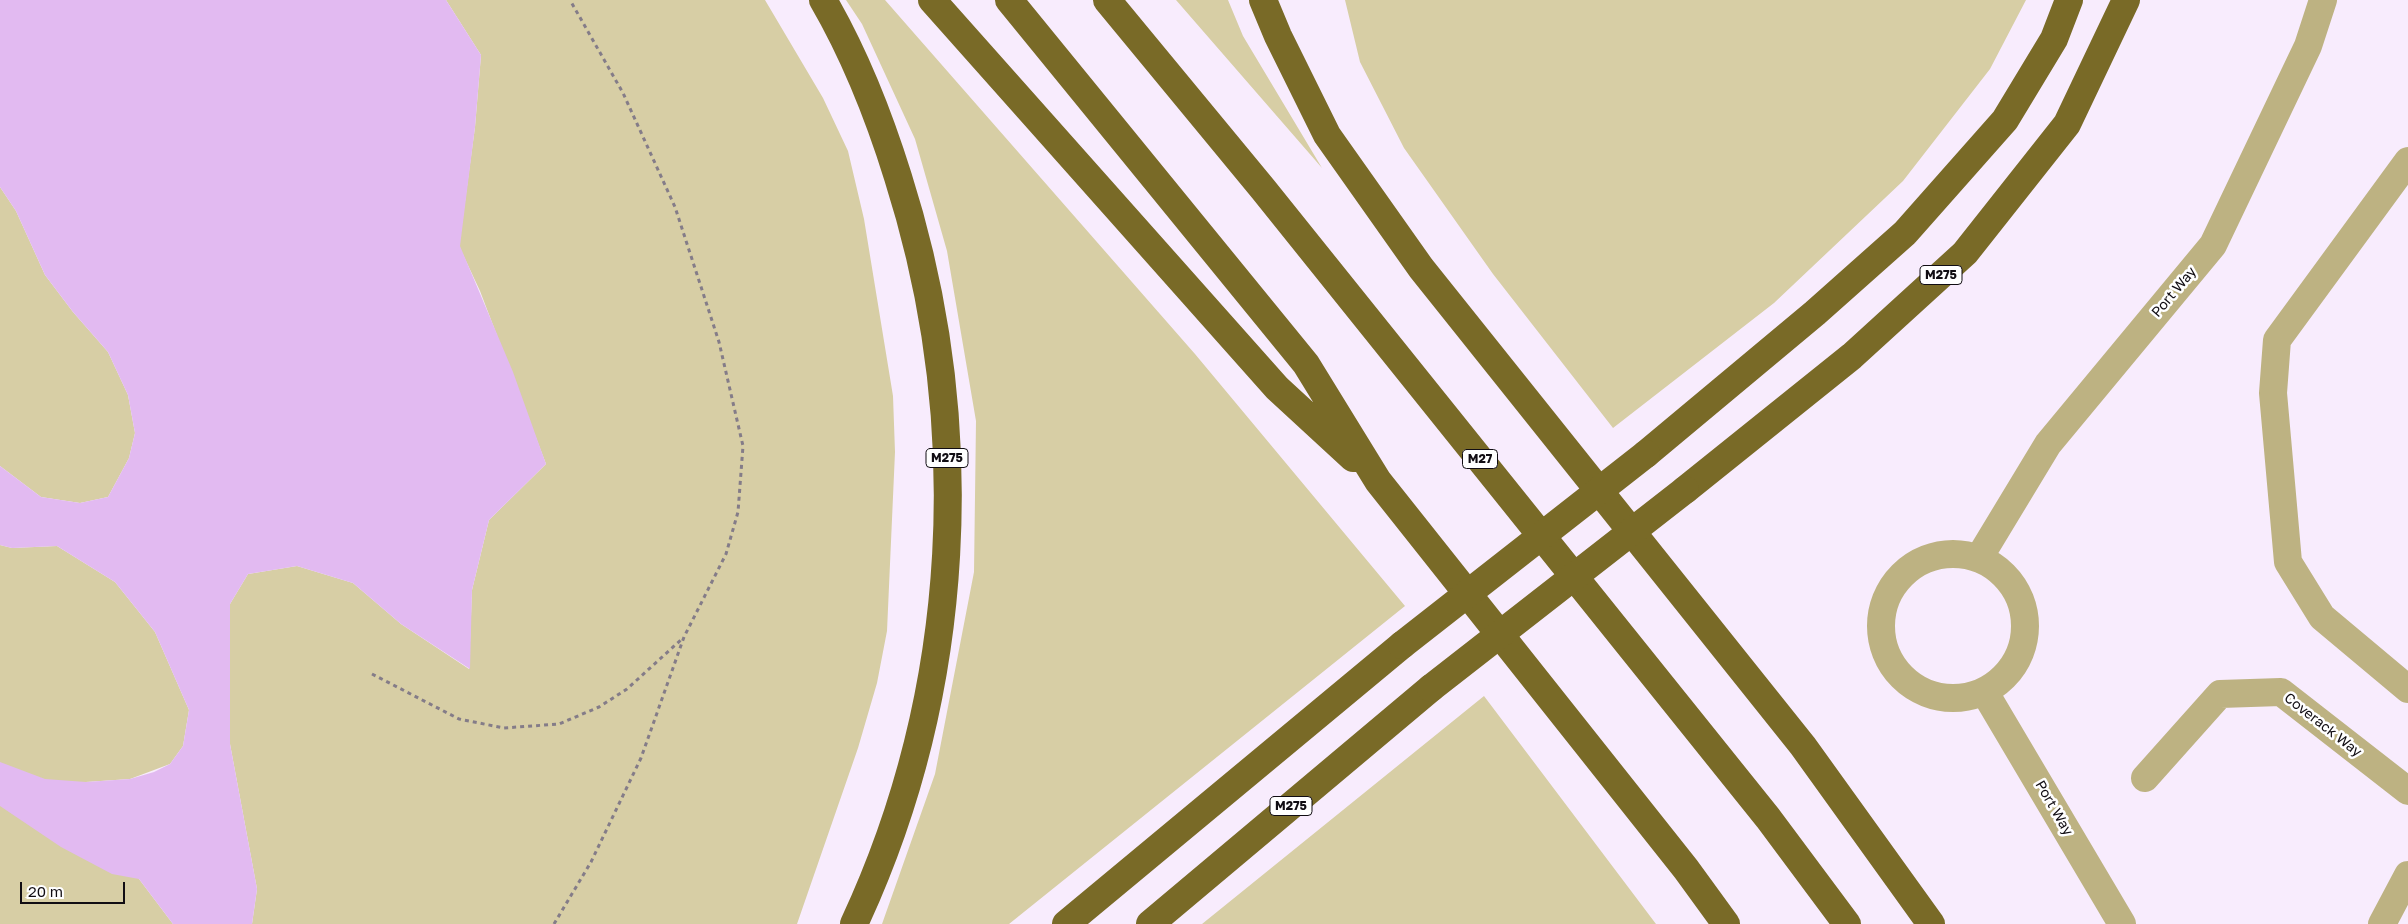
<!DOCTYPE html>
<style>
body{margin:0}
#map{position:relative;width:2408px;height:924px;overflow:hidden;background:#f8ecfd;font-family:"Golos Text",sans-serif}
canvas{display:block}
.scale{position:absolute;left:20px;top:882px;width:105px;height:22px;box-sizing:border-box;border:2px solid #110d13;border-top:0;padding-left:6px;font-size:15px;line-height:18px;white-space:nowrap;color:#110d13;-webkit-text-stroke:4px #fff;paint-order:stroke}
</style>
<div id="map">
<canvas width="2408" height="924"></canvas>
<div class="scale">20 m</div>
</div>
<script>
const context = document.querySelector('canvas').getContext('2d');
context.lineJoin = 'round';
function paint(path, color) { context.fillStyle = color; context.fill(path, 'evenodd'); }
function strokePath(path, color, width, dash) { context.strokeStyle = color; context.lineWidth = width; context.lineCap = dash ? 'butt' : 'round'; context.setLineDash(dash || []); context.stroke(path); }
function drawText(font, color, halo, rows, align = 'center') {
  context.font = font + ' "Golos Text",sans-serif'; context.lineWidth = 5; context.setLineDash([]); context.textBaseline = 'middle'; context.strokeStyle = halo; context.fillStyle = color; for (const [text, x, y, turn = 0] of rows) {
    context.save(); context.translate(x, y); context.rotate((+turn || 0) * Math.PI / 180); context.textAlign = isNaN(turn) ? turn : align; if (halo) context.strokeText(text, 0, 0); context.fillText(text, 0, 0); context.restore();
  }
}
paint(new Path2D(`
 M446,0H765L823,98L848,151L864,219L893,396L895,452L887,631L877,683L858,748L797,924H252L257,889L230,744V604L248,574L297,566L353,583L401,624L469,669L472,590L489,520L546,464L480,291L459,246L475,127L481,55Z
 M846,0H885L1195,354L1405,606L1009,924H882L935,774L974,572L976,421L947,251L915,139L862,24Z
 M1176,0H1228L1243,36L1322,168Z
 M1345,0H2026L1990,69L1903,181L1774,303L1613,428L1493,274L1404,148L1360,62Z
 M0,187L16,211L45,275L73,312L108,352L128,395L135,433L129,458L108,497L80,503L41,497L0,466Z
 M0,545L12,548L57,546L115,582L155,632L189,710L183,746L170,764L130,779L86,782L139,879L173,924H0Z
 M1484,696L1656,924H1202Z`), '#d7cea5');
paint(new Path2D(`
 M0,0H446L481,55L475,127L460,246L513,372L546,464L489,520L472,590L470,669L401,624L353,583L297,566L248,574L230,604V744L257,889L252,924H173L139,879L112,874L61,847L0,806V762L45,779L86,782L130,779L154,772L170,764L183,746L189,710L155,632L115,582L57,546L12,548L0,545V466L41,497L80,503L108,497L129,458L135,433L128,395L108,352L73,312L45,275L16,211L0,187Z`), '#e2baf1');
strokePath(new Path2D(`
 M372,674L459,719L504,728L559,724L599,707L627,689L683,638
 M554,924L591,862L641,758L684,637L726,554L738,512L743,446L719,342L675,207L623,93L570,0`), '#847c88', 3, [4, 4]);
strokePath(new Path2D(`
 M2408,161L2277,340L2273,393L2288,562L2322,617L2408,689
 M1881 626a72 72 0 1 1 144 0a72 72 0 1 1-144 0Z
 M1979,558L2048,444L2213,245L2308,46L2323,0
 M1984,691L2122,924
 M2145,778L2220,694L2281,692L2408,791
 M2382,924L2408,875`), '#bdb282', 28);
strokePath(new Path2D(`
 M823,0C855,55 879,116 898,177C976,422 963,690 854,924
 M932,0L1277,388L1353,458
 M1009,0L1306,364L1378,481L1686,869L1726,924
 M1107,0L1263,189L1768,818L1847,924
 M1263,0L1278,36L1327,135L1421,268L1803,746L1931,924
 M1646,454L1815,313L1905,233L2005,120L2054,39L2069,0
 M1685,490L1852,356L1965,253L2067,124L2126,0
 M1066,924L1402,645
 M1150,924L1431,688`), '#796a27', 28);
strokePath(new Path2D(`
 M1402,645L1646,454
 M1431,688L1685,490`), '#796a27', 28);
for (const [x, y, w] of [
 [1941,275,42],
 [947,458,42],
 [1480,459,35],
 [1291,806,42]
]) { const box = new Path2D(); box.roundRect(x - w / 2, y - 9.5, w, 19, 4); context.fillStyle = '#fff'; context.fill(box); strokePath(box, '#110d13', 1); }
drawText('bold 12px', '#110d13', null, [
 ["M275",1941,275],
 ["M275",947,458],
 ["M27",1480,459],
 ["M275",1291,806]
]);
drawText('14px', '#110d13', '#fff', [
 ["Port Way",2174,292,-50],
 ["Coverack Way",2323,725,38],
 ["Port Way",2054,808,60]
]);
</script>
